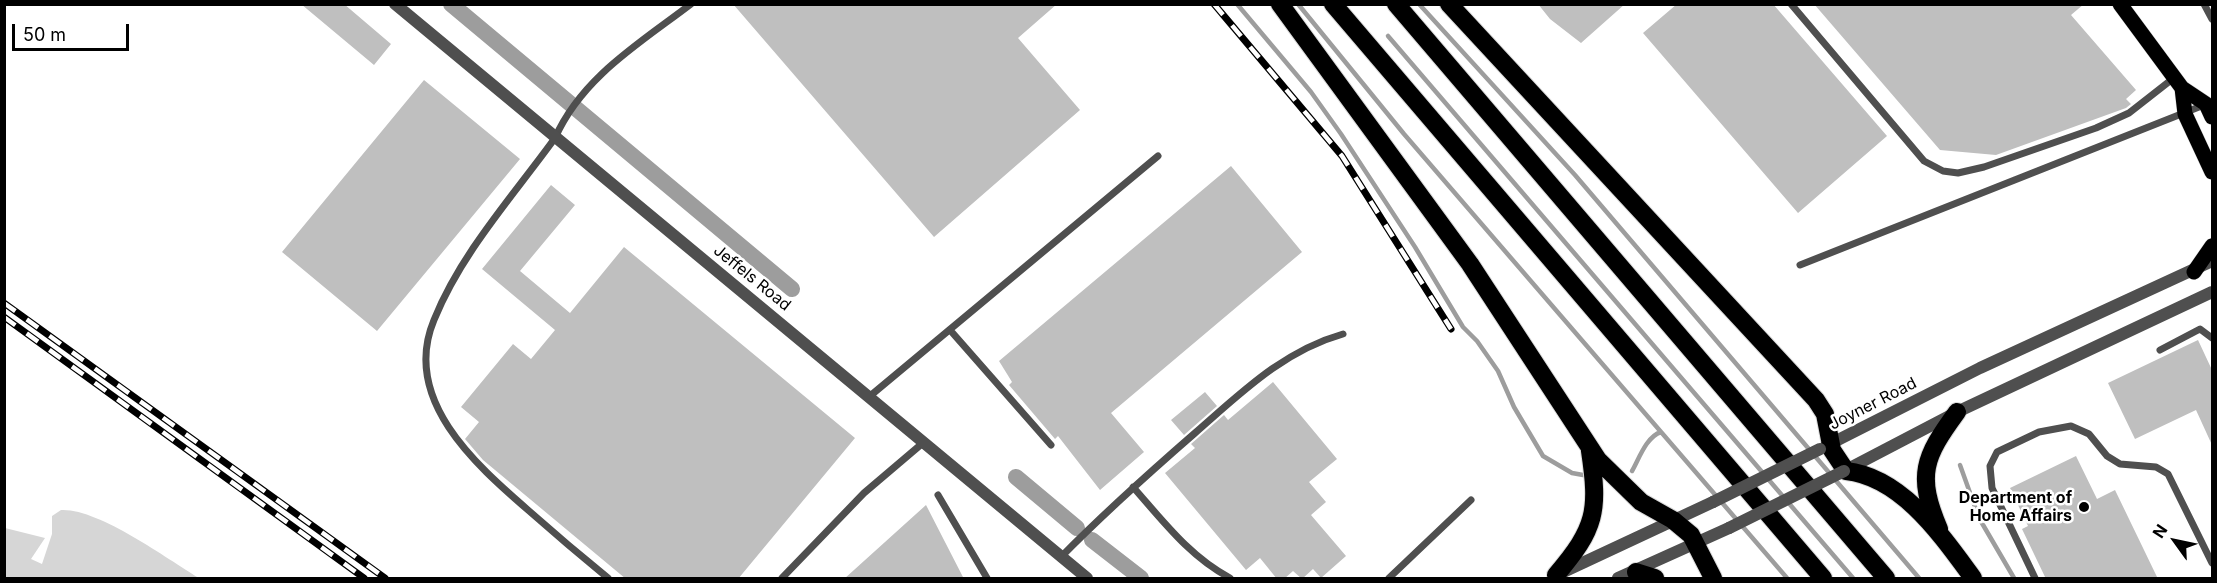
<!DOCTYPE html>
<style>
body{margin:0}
#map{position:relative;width:2217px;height:583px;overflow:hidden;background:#fff;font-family:Inter,sans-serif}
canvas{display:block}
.frame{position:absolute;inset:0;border:6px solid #000;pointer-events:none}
.north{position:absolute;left:2145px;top:511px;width:60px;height:60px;-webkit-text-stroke:4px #fff;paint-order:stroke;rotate:303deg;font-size:16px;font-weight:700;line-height:24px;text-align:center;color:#000}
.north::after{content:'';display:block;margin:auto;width:21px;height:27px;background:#000;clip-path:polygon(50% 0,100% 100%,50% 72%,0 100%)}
.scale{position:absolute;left:12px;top:24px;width:117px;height:27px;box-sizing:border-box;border:3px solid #000;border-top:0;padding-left:8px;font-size:18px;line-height:21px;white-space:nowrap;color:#000;-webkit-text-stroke:4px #fff;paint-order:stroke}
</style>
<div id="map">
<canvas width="2217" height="583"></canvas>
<div class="frame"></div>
<div class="north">N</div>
<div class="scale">50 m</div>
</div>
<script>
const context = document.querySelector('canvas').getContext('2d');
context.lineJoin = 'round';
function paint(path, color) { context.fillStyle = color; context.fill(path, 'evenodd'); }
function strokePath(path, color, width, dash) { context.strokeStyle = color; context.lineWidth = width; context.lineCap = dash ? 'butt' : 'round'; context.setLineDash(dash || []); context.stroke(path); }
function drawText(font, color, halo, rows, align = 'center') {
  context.font = font + ' Inter,sans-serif'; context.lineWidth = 5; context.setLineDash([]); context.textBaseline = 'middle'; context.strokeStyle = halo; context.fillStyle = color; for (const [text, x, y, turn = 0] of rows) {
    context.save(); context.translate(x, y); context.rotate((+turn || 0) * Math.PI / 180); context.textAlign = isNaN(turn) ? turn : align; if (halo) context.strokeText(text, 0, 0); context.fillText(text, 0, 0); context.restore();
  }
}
paint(new Path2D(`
 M61,510C98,508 166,558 199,578H5V528L45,538L31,559L42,564L52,534V516Z`), '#d6d6d6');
strokePath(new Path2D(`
 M1237,4L1311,92L1341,134L1415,247L1463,327L1477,341L1498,371L1514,407L1543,456L1572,473L1583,475
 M1298,4L1404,134L1787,578
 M1419,4L1575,175L1919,578
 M1388,36L1853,578
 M1960,465L1979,518L2014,578
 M1632,471C1639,459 1646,437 1661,432`), '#9d9d9d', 4.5);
strokePath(new Path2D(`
 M451,4L792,289
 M1016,477L1077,528
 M1092,540L1141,578`), '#9d9d9d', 16);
paint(new Path2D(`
 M301,4H344L391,44L374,65Z
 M733,4H1057L1018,38L1080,110L934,237Z
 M1538,4H1625L1581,43L1550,19Z
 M1677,4H1773L1887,136L1798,213L1643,33Z
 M1814,4H2084L2071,15L2136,90L2126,99L2131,104L2126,108L1996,155L1940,150Z
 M424,80L520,159L377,331L282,252Z
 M1231,166L1302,252L1111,413L1144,452L1100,490L1058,436L1055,439L1009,385L1012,382L999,361Z
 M551,185L575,205L520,271L570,313L624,247L855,438L738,579H626L483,460L465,439L479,422L461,407L513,344L531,359L555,330L482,269Z
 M2198,340L2212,370V445L2196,410L2135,439L2108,383Z
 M1273,382L1337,459L1309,482L1326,502L1311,515L1346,556L1321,578L1313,569L1302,579L1293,571L1284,579H1277L1260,558L1246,570L1165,473L1195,448L1191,444L1224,415L1228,420Z
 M1205,392L1217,406L1184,435L1171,420Z
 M2076,456L2097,499L2115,490L2158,579H2046L2022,529L2028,526L2010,488Z
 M926,505L964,579H844Z`), '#bfbfbf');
const primary = new Path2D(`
 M2120,4L2182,88L2206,104L2212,117
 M2182,88L2185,114L2212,172
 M2194,272L2212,246`);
const motorway = new Path2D(`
 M1280,4L1470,264L1598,460L1641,502L1673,520L1691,535L1713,578
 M1333,4L1823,578
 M1396,4L1886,578
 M1449,4L1816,400L1825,414L1832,450L1846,471C1902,477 1942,536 1973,578
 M1939,529C1916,475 1924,457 1957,412
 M1636,572L1655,578
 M1556,575C1596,528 1599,511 1590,451`);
strokePath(primary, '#dbdbdb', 16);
strokePath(motorway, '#dbdbdb', 20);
strokePath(new Path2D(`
 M1791,4L1924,161L1943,171L1958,173L1984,167L2096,128L2129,113L2175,77
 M2204,4L2212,19
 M1800,265L2204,105
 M950,330L1051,445
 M2160,350L2200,329L2212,338
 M870,396L1158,156
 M1133,487C1163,521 1190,557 1230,578
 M938,495L987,578
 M1060,558C1103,514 1149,473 1195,433C1241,393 1283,351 1343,334
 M608,578C581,556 554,533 528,510C475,464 401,399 434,320C461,253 513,196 555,138C582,77 640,43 691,4
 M782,578L864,493L924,442
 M1389,578L1471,500
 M2035,578L1992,488L1990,466L1997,452L2039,432L2071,426L2089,434L2107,456L2120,464L2156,467L2168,474L2212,563`), '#4f4f4f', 7);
strokePath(new Path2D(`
 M395,4L1087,578
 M1826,446L1980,368L2212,261
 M1844,471L1957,412L2212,292
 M1561,573L1713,502
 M1618,578L1729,528`), '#4f4f4f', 12);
strokePath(primary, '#000', 15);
strokePath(motorway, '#000', 18);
const rail = new Path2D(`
 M1214,4L1342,156L1451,329
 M4,303L385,578
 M4,317L364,578`);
strokePath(rail, '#000', 7);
strokePath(rail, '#fff', 4.5, [14]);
strokePath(new Path2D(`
 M1713,502L1820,449
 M1729,528L1844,471`), '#4f4f4f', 12);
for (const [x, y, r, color] of [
 [2084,507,6,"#000"]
]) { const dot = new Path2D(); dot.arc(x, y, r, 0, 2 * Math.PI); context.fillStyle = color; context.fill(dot); strokePath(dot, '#fff', 2); }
drawText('16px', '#000', '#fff', [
 ["Jeffels Road",752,278,39],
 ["Joyner Road",1873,404,-27]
]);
drawText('bold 16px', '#000', '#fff', [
 ["Department of",2072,498],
 ["Home Affairs",2072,516]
], 'right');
</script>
